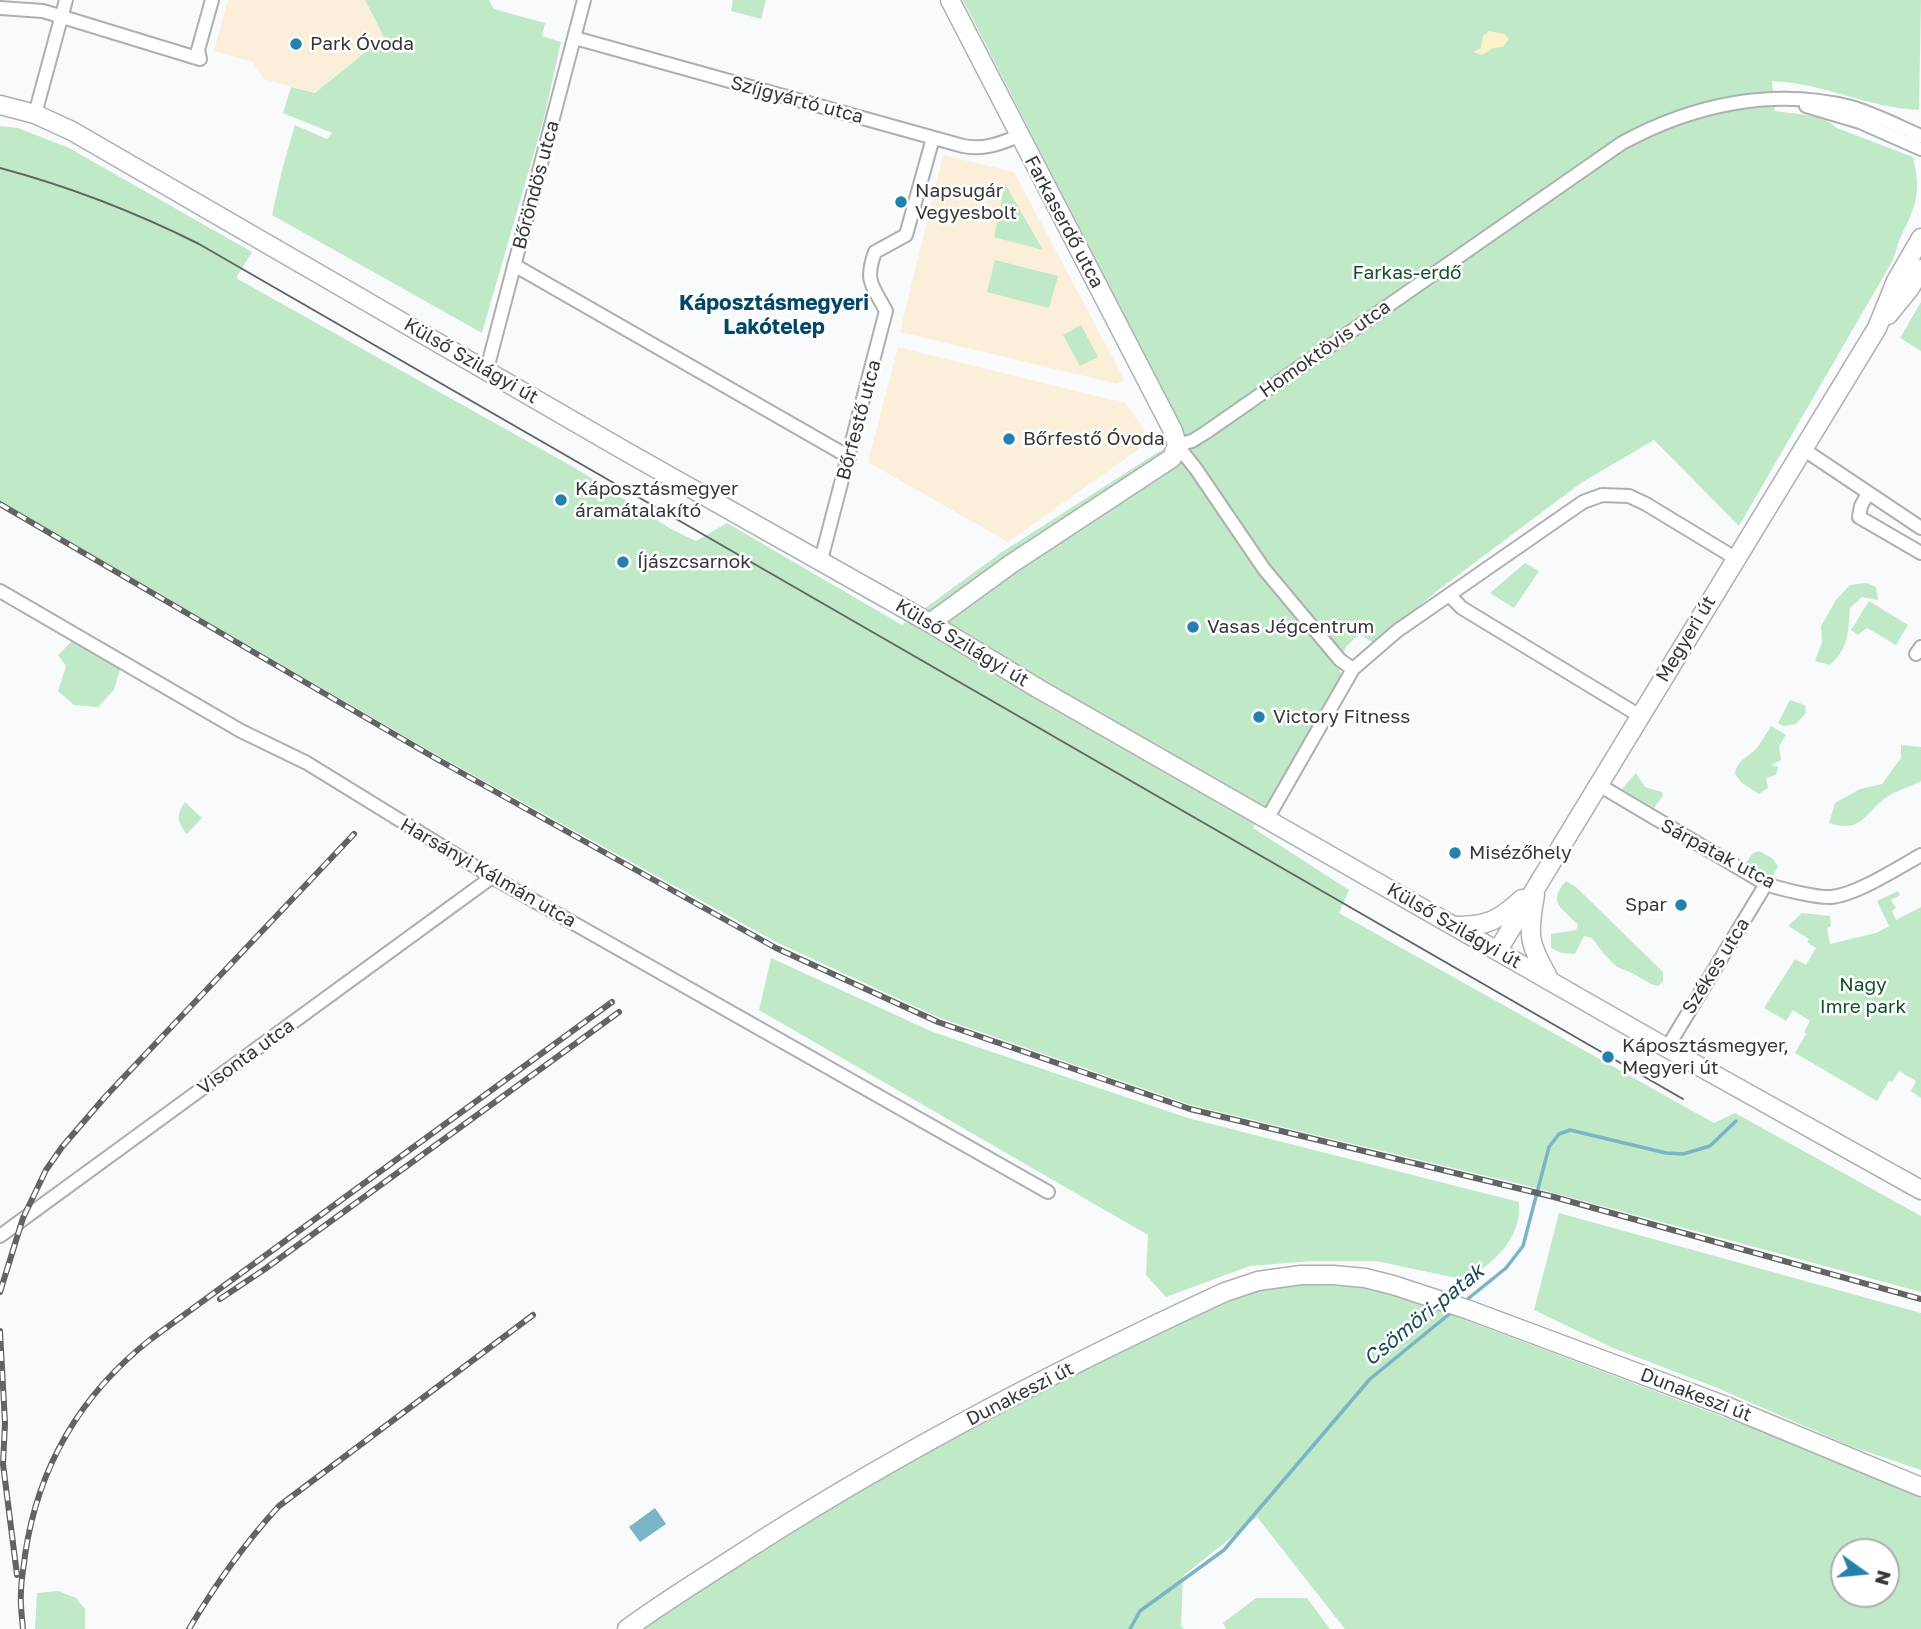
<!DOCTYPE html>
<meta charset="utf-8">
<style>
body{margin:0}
#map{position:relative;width:1921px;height:1629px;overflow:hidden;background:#f9fafb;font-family:"Golos Text",sans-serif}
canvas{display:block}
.north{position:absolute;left:1830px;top:1538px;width:70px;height:70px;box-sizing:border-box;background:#fff;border:2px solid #afafaf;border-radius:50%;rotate:105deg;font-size:19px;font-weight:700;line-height:28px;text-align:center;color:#363737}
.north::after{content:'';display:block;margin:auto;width:24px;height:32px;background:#2680ae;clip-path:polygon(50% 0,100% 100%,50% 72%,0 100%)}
</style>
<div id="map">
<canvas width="1921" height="1629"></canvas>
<div class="north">N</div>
</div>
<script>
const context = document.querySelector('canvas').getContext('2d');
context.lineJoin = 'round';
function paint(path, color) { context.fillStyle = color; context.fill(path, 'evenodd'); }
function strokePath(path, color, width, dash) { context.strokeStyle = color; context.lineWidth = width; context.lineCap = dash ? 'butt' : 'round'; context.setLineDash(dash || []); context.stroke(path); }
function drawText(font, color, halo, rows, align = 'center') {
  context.font = font + ' "Golos Text",sans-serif'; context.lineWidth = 5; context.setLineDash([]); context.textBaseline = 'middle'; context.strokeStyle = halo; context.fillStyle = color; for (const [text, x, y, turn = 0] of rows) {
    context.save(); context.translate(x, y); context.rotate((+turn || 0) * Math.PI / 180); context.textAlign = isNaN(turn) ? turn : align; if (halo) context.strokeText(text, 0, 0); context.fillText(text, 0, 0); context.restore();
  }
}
paint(new Path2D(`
 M228,0H365L384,37L315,93L264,79L253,62L214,51Z
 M943,155L1014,172L1124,379L1118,384L900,332Z
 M898,347L1125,403L1146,432L1143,446L1008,542L868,462Z`), '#fbefda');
paint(new Path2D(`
 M365,0H489L494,9L545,23L542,36L561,42L544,118L482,333L272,215L282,170L295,125L327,139L332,133L283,113L291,87L315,93L384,37Z
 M733,0H766L761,19L731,11Z
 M963,0H1921L1919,110C1868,108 1824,83 1772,81L1775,111C1793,114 1823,114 1837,128L1913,157C1921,192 1917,204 1902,234C1898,242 1896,252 1893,260L1739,526L1654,440L1581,483L1437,591L1374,643L1359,634L1346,647L1338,667L1343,676L1274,792V796L1253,828L1349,890L1339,913L1714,1123L1735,1113L1921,1216V1292L1524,1185L1191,1105L940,1018L778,943L437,755L0,501V126L18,128L69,148L252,252L236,278L575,468L671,529L696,541L727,523L902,625L1002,552L1185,435Z
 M1005,184L1043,250L994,237Z
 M995,260L1058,276L1049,308L987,292Z
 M1921,302V351L1900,338Z
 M1081,325L1098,357L1080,366L1063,335Z
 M1525,563L1539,571L1514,608L1490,593Z
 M1866,583L1876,587L1878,600L1862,597L1850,608C1848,632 1849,648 1830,665L1815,661L1822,642L1821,626L1836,600L1850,585Z
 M1869,601L1908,625L1896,645L1867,628L1858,635L1851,630Z
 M73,640L121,666L114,690L98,707L74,705L58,691L66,666L58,655Z
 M1790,700L1805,705L1806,713L1796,724L1784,726L1778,723Z
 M1771,726L1786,735L1779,746L1781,760L1771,765L1778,767L1776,775L1766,778L1768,788L1759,794L1742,783L1735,774C1737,761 1745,759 1754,751C1760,745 1766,734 1771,726Z
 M1901,745L1921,747V781C1911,787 1900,789 1890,795C1866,809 1864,835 1829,823L1835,803L1860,789L1882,784L1901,758Z
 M1636,773L1645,787L1662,792L1663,796L1654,808L1622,789Z
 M185,802L202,818L187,834C177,823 176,814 185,802Z
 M1759,851L1772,858L1778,866L1771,880L1755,874L1745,864L1753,853Z
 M1566,881L1576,887L1663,972V982L1658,986L1651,984L1632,973L1617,967L1604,954L1592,938L1584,936L1575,954L1561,953L1551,948V934L1576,930L1578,925C1563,908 1546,903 1566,881Z
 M1898,891L1900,895L1891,900L1896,908L1892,911L1896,920L1921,907V1098L1911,1091L1916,1081L1899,1071L1892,1082L1889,1081L1877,1101L1795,1053L1806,1034L1804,1032L1810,1021L1793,1010L1786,1021L1764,1008L1795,959L1806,965L1816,948L1807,942L1809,939L1788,926L1802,913L1830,916L1831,926L1827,928L1830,944L1876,933L1889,926L1877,901Z
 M771,958L933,1032L1188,1118L1519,1202C1522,1239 1494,1262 1466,1280L1376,1261H1313L1250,1266L1166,1297L1146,1275L1148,1235L759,1010Z
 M1559,1213L1921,1313V1470L1850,1446L1715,1387L1613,1348L1534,1310Z
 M1301,1284L1360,1287L1415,1301L1848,1464L1921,1498V1629H1345L1257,1517L1183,1576L1181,1626L1184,1629H638L794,1527L892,1470L995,1415L1143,1338L1188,1317L1263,1289ZM1844,1552H1886V1594H1844Z
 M58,1591L76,1598L85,1609V1629H35L37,1593Z
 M1256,1598H1307L1330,1629H1226L1223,1623Z`), '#c0e9c8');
paint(new Path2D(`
 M1489,31L1504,34L1509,39L1503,47L1493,48L1482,55L1473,52L1481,48L1483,36Z`), '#fbf1cb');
paint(new Path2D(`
 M655,1508L666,1524L640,1542L629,1527Z`), '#7bb3c7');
strokePath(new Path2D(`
 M1464,1302L1506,1268L1523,1246L1549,1147L1559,1134L1570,1130L1666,1153L1683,1154L1710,1146L1736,1121
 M1130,1629L1140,1611L1224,1550L1370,1379L1453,1311`), '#7bb3c7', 3.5);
const street = new Path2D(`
 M0,8L43,11L200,59L198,50L212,0
 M575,38L963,146C984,150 999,144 1019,136
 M1806,106L1860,122L1921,149
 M35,114L66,0
 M514,265L849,457
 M487,369L584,0
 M1803,449L1921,528
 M1868,493L1861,506L1859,517L1921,553
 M821,560L886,311C873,286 864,282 875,252L906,235L933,138
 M0,591L241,731L307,763L492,877L1048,1192
 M1450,596L1462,608L1640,716
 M1916,654L1921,647
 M1353,669L1340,660L1264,569L1196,469L1177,445L1192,441L1205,433L1622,143C1692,105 1772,87 1851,107C1875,114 1898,126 1921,136
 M1599,785L1766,884C1780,889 1818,898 1831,897C1856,895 1898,868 1921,855
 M1267,819L1353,669L1397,631L1583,502L1602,495L1629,496L1646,504L1735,558
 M1667,1048L1766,884
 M0,1236L492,877`);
const secondary = new Path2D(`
 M0,105L35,114L72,131L625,451L930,623L1039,689L1688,1060L1921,1190
 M1888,315L1910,288L1921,269
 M930,623L1011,564L1172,458L1177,445L1173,431L950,0
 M1535,895C1527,940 1529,941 1550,981
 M1457,926C1488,926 1499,920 1522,899
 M1498,950L1877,328L1896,281L1921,238
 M627,1629C662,1603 700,1580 737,1556C892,1455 1058,1369 1225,1292L1258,1281L1301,1275H1333L1365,1278L1393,1285L1469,1310L1726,1406L1921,1487`);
strokePath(street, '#aeafb0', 16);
strokePath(secondary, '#aeafb0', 21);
strokePath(street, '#fff', 12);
strokePath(secondary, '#fff', 18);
strokePath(new Path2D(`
 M0,168C71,187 133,211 199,244L1683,1099`), '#626363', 2);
const rail = new Path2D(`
 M0,504L435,758L776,948L938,1022L1190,1109L1554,1197L1921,1299
 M0,1292L23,1218L46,1170L62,1147L105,1097L354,834
 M220,1299L265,1269L619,1012
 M0,1331L5,1423L3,1464L17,1575
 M23,1629C22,1617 20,1604 21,1592C21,1579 24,1567 25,1555C38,1467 81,1394 151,1339L612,1002
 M189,1629C215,1585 245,1543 279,1506L533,1315`);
strokePath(rail, '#626363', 6);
strokePath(rail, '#fff', 3.5, [10]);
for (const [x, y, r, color] of [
 [296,44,7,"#2680ae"],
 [901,202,7,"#2680ae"],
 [1009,439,7,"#2680ae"],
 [561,500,7,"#2680ae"],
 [623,562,7,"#2680ae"],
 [1193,627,7,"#2680ae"],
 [1259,717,7,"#2680ae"],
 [1455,853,7,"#2680ae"],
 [1681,905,7,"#2680ae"],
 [1608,1057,7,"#2680ae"]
]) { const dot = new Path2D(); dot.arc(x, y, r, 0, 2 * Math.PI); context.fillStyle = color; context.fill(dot); strokePath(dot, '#fff', 2.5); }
drawText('19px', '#363737', '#fff', [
 ["Park Óvoda",310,44],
 ["Napsugár",915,191],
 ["Vegyesbolt",915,213],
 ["Bőrfestő Óvoda",1023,439],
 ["Káposztásmegyer",575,489],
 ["áramátalakító",575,511],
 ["Íjászcsarnok",637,562],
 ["Vasas Jégcentrum",1207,627],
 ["Victory Fitness",1273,717],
 ["Misézőhely",1469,853],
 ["Spar",1667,905,"right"],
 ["Káposztásmegyer,",1622,1046],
 ["Megyeri út",1622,1068]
], 'left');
drawText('19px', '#363737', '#fff', [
 ["Szíjgyártó utca",797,100,15],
 ["Bőröndös utca",536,185,-75],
 ["Farkaserdő utca",1064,222,62],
 ["Homoktövis utca",1325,349,-35],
 ["Külső Szilágyi út",471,361,30],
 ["Bőrfestő utca",859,420,-75],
 ["Megyeri út",1686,639,-59],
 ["Külső Szilágyi út",962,643,31],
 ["Sárpatak utca",1718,854,28],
 ["Harsányi Kálmán utca",488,873,30],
 ["Külső Szilágyi út",1454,926,30],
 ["Székes utca",1716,966,-58],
 ["Visonta utca",246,1057,-36],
 ["Dunakeszi út",1020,1394,-27],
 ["Dunakeszi út",1696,1395,21]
]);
drawText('19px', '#0f5127', '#fff', [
 ["Farkas-erdő",1407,273],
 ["Nagy",1863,985],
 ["Imre park",1863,1007]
]);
drawText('bold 21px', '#024766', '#fff', [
 ["Káposztásmegyeri",774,303],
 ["Lakótelep",774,327]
]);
drawText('italic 21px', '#1b4b5a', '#fff', [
 ["Csömöri-patak",1424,1315,-39]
]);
</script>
